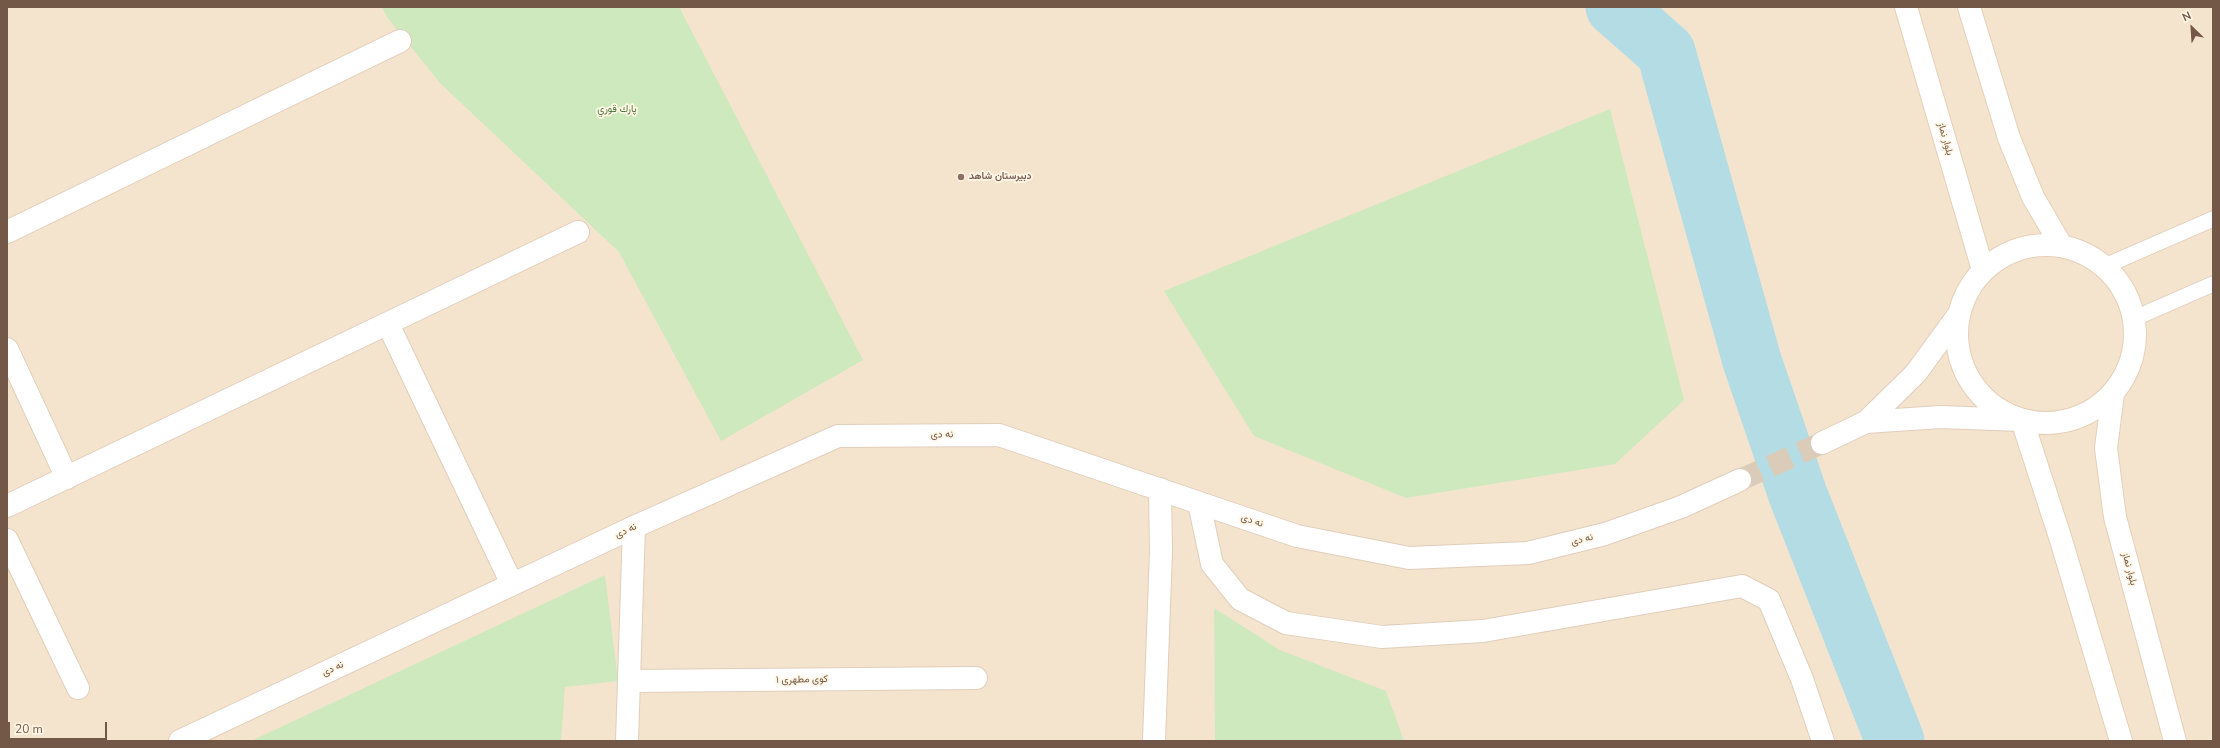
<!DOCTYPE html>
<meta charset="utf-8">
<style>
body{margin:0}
#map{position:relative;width:2220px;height:748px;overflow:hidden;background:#fcf2df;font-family:"Nunito Sans",sans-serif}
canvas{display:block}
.frame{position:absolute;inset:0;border:8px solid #735847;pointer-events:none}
.north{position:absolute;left:2172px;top:8px;width:40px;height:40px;-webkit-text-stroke:3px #fff6e5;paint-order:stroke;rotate:335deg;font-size:11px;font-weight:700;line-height:16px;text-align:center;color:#735847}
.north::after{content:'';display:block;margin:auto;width:14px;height:18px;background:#735847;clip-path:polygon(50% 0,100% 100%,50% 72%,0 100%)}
.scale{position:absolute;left:8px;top:722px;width:99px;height:18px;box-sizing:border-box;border:2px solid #735847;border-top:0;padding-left:5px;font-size:12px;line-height:14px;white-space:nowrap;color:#735847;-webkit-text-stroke:3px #fff6e5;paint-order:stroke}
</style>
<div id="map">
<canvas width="2220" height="748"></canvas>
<div class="frame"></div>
<div class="north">N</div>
<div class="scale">20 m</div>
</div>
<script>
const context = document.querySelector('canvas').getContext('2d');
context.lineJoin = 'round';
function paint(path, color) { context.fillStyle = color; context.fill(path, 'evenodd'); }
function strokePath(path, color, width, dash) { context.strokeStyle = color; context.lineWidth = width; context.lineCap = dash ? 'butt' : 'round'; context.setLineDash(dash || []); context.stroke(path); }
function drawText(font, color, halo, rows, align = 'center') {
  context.font = font + ' "Nunito Sans",Vazirmatn,sans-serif'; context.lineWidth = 3.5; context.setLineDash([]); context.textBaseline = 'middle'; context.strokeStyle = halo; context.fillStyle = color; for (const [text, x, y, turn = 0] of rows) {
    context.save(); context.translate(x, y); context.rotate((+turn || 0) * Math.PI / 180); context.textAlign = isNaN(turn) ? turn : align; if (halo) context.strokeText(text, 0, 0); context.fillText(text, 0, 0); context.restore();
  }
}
paint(new Path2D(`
 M7,7H2213V741H7Z`), '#f4e4ce');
paint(new Path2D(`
 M382,7H679L863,360L721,441L619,252L440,83L387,17Z
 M1610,109L1684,400L1615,464L1406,498L1254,436L1164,291Z
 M605,575L618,681L565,687L561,741H251Z
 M1214,608L1280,650L1386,691L1404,741H1215Z`), '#cee9be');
strokePath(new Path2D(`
 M1615,7L1666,52L1752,361L1798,495L1895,741`), '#b4dce5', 59);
strokePath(new Path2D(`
 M1740,480L1822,443`), '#daccb9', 22, [22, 11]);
const service = new Path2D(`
 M2105,266L2213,219
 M2135,318L2213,284`);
const minor = new Path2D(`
 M7,232L400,41
 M388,324L512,584
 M7,349L67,478
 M1199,503L1212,564L1240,599L1286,623L1382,637L1483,631L1742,586L1769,600L1802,679L1823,741
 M7,506L578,232
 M7,540L78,688
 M629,681L976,678
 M627,741L634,527
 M1154,741L1161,551L1160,489`);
const tertiary = new Path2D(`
 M1959,314L1916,373L1866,422L1940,417L2022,420
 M1822,443L1866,422
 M180,741L634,527L838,436L999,435L1297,536L1409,558L1528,553L1605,534L1681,507L1740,480`);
const secondary = new Path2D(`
 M1906,7L1983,270
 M1969,7L2009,138L2033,197L2061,245
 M1957 334a89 89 0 1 1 178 0a89 89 0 1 1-178 0Z
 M2113,394L2106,448L2115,517L2175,741
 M2022,420L2061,540L2121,741`);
strokePath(service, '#e0cebb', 17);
strokePath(minor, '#e0cebb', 24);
strokePath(tertiary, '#e0cebb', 24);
strokePath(secondary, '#e5cfb9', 24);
strokePath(service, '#fff', 15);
strokePath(minor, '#fff', 22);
strokePath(tertiary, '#fff', 22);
strokePath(secondary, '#fff', 22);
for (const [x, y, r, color] of [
 [961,177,4,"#8d6e63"]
]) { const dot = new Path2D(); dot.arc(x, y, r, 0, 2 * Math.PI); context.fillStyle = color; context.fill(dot); strokePath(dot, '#fff6e5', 1.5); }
drawText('10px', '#4e783f', '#fff6e5', [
 ["پارك قوري",617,110]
]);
drawText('10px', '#735847', '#fff6e5', [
 ["بلوار نماز",1945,139,74],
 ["نه دی",942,435,-1],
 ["نه دی",1252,521,19],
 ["نه دی",626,531,-25],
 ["نه دی",1582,540,-14],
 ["بلوار نماز",2129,569,75],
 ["نه دی",333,669,-25],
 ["کوی مطهری ۱",802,680,-1]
]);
drawText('bold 10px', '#785e54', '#fff6e5', [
 ["دبیرستان شاهد",969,177]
], 'left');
</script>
